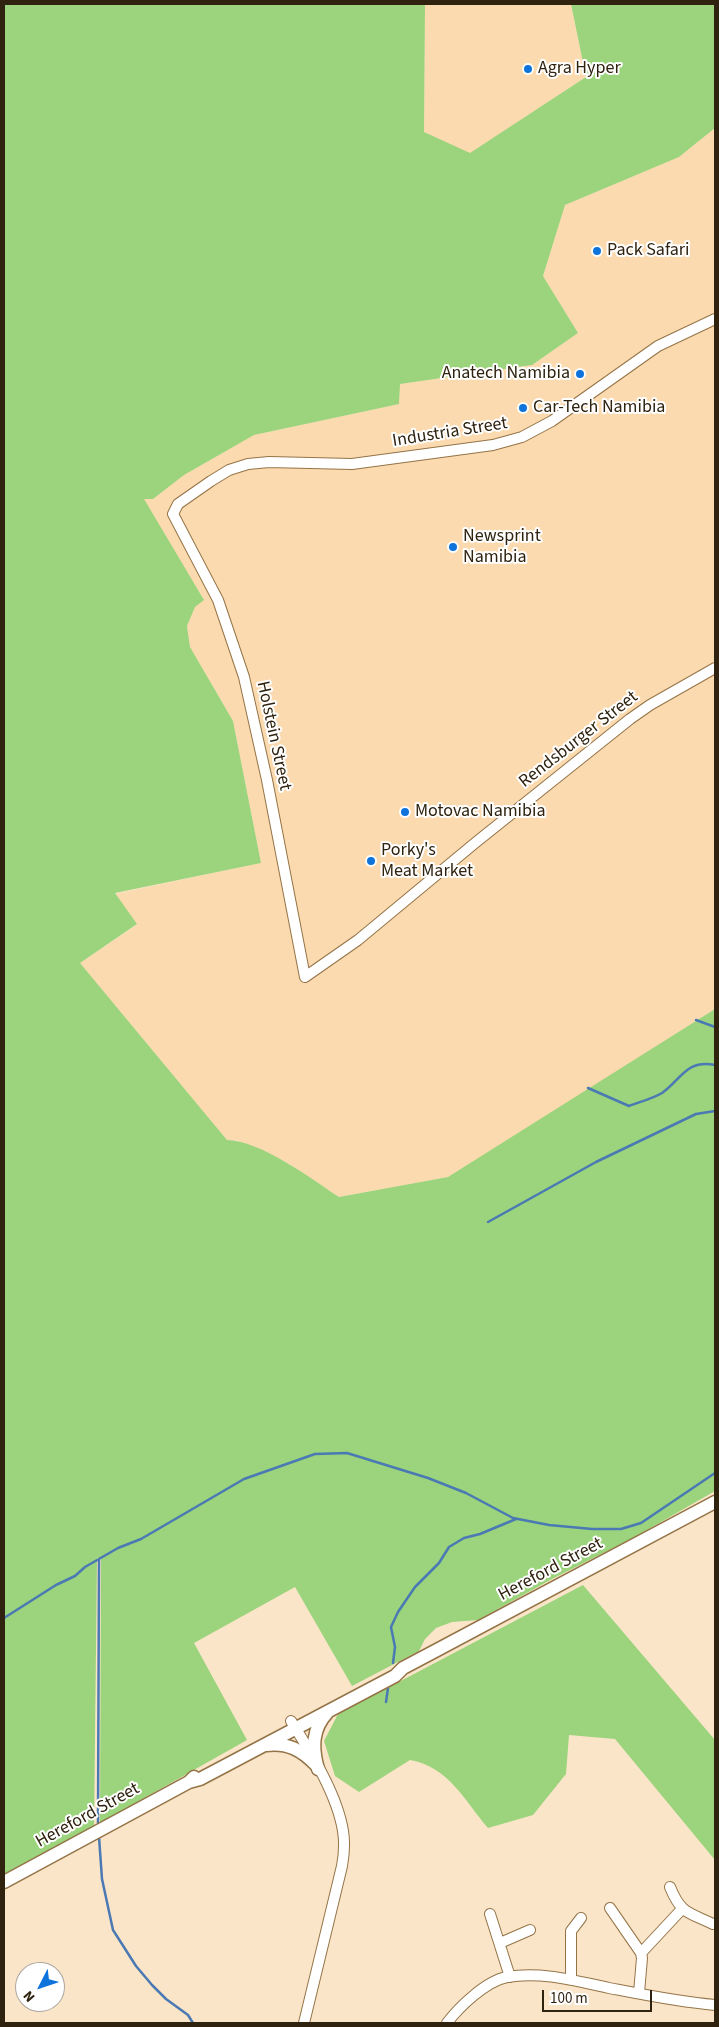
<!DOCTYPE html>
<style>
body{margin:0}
#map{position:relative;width:719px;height:2027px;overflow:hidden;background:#fae5c9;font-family:"Source Sans 3",sans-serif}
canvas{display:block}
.frame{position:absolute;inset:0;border:5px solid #2f220f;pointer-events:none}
.north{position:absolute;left:15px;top:1962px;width:50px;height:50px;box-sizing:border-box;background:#fff;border:1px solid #aca79f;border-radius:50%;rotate:229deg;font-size:14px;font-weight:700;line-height:20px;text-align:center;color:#2f220f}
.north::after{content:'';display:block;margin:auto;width:18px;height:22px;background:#0e73db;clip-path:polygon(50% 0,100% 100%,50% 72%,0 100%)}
.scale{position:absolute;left:542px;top:1990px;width:110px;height:22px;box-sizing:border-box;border:2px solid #2f220f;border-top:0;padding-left:6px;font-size:15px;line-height:18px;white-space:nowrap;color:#2f220f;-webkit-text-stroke:4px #fff;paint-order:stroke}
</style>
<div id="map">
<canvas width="719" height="2027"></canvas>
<div class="frame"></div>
<div class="north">N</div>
<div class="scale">100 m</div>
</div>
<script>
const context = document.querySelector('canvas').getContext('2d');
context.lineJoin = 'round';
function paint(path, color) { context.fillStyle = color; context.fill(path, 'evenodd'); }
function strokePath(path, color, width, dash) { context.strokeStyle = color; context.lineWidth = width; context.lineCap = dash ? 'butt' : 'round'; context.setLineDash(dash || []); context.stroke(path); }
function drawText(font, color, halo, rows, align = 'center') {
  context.font = font + ' "Source Sans 3",sans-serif'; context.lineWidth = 4; context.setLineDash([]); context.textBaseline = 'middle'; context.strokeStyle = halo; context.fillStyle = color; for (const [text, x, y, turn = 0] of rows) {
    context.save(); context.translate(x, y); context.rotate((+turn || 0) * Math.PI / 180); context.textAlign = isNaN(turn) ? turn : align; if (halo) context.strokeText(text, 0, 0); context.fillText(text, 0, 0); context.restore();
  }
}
paint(new Path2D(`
 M425,4H571L586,77L470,154L424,132Z
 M715,128V1009L577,1098L448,1177L339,1197L288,1163L237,1140H227L80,963L137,925L115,894L261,863L233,721L190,647L187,626L195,607L204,600L143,499H153L184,475L254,435L399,404L400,384L532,365L578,333L543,276L565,205L679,157Z`), '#fbdaaf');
paint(new Path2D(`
 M4,4H425L424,132L470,153L586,77L571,4H715V128L679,157L565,205L543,276L578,333L532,365L400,384L399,404L254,435L184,475L153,499H144L204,600L195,607L187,626L190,647L233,721L261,863L115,893L137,924L80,963L227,1140C259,1140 312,1179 339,1197L448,1177L715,1009V1491L633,1538L552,1579L478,1620L452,1622L436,1628L425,1639L419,1651L352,1686L295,1587L194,1643L247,1740L100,1823L101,1558L97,1560L94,1827L4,1874Z
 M583,1585L715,1740V1860L615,1739L569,1735L566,1774L533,1815L488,1828C464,1800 449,1767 410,1760L359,1792L335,1776L324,1741L338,1714Z`), '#9bd47c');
strokePath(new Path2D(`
 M696,1020L715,1027
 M588,1088L629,1106C639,1102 652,1099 662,1093C681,1080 686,1059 715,1065
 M488,1222L596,1162L696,1114L715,1111
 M4,1618L56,1585L75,1576L85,1567L118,1548L141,1539L244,1479L315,1454L347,1453L428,1478L466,1493L513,1518L549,1525L592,1529H621L641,1523L715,1473
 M393,1663L395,1647L391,1627L398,1612L415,1587L439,1563L449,1547L464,1538L480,1534L516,1519
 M386,1702L388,1688
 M98,1823L99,1559
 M99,1837L102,1879L113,1930L136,1966L152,1985L166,1999L188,2015L193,2023`), '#4a79b3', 2.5);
const minor = new Path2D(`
 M715,319L658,346L552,421L522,437L493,445L352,464L269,462L248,464L229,470L211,481L178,504L173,514L218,600L244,677L267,780L305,977L358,940L475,843L630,719L650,705L715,668
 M291,1721C311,1753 337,1794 343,1831C345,1843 344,1855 342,1866L304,2023
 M670,1887C681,1914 688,1912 713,1924
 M610,1908L641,1953L642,1958L639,1993
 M490,1914L510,1977
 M500,1943L530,1930
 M641,1953L682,1909
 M571,1979V1931L581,1918
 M447,2023C459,2007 486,1981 507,1977C541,1971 576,1981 609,1988C645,1995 679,2002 715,2005`);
const major = new Path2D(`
 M266,1745C287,1742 302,1750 316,1765
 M318,1769C312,1748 312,1729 327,1713
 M189,1782L200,1779L395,1676L403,1668L437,1650L715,1502
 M4,1882L189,1782L194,1777`);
strokePath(minor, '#947447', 12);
strokePath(major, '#947447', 15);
strokePath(minor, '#fff', 10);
strokePath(major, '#fff', 12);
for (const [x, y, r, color] of [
 [528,69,5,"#0e73db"],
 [597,251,5,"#0e73db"],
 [580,374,5,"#0e73db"],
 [523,408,5,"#0e73db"],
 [453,547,5,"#0e73db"],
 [405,812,5,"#0e73db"],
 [371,861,5,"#0e73db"]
]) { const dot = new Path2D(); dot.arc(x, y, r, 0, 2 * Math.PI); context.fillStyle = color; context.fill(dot); strokePath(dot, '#fff', 2); }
drawText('18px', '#2f220f', '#fff', [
 ["Agra Hyper",538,69],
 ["Pack Safari",607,251],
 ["Anatech Namibia",570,374,"right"],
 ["Car-Tech Namibia",533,408],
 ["Newsprint",463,537],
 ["Namibia",463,558],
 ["Motovac Namibia",415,812],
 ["Porky's",381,851],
 ["Meat Market",381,872]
], 'left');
drawText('18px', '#2f220f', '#fff', [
 ["Industria Street",450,433,-9],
 ["Holstein Street",273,736,78],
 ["Rendsburger Street",579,740,-38],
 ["Hereford Street",551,1570,-28],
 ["Hereford Street",88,1816,-29]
]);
</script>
